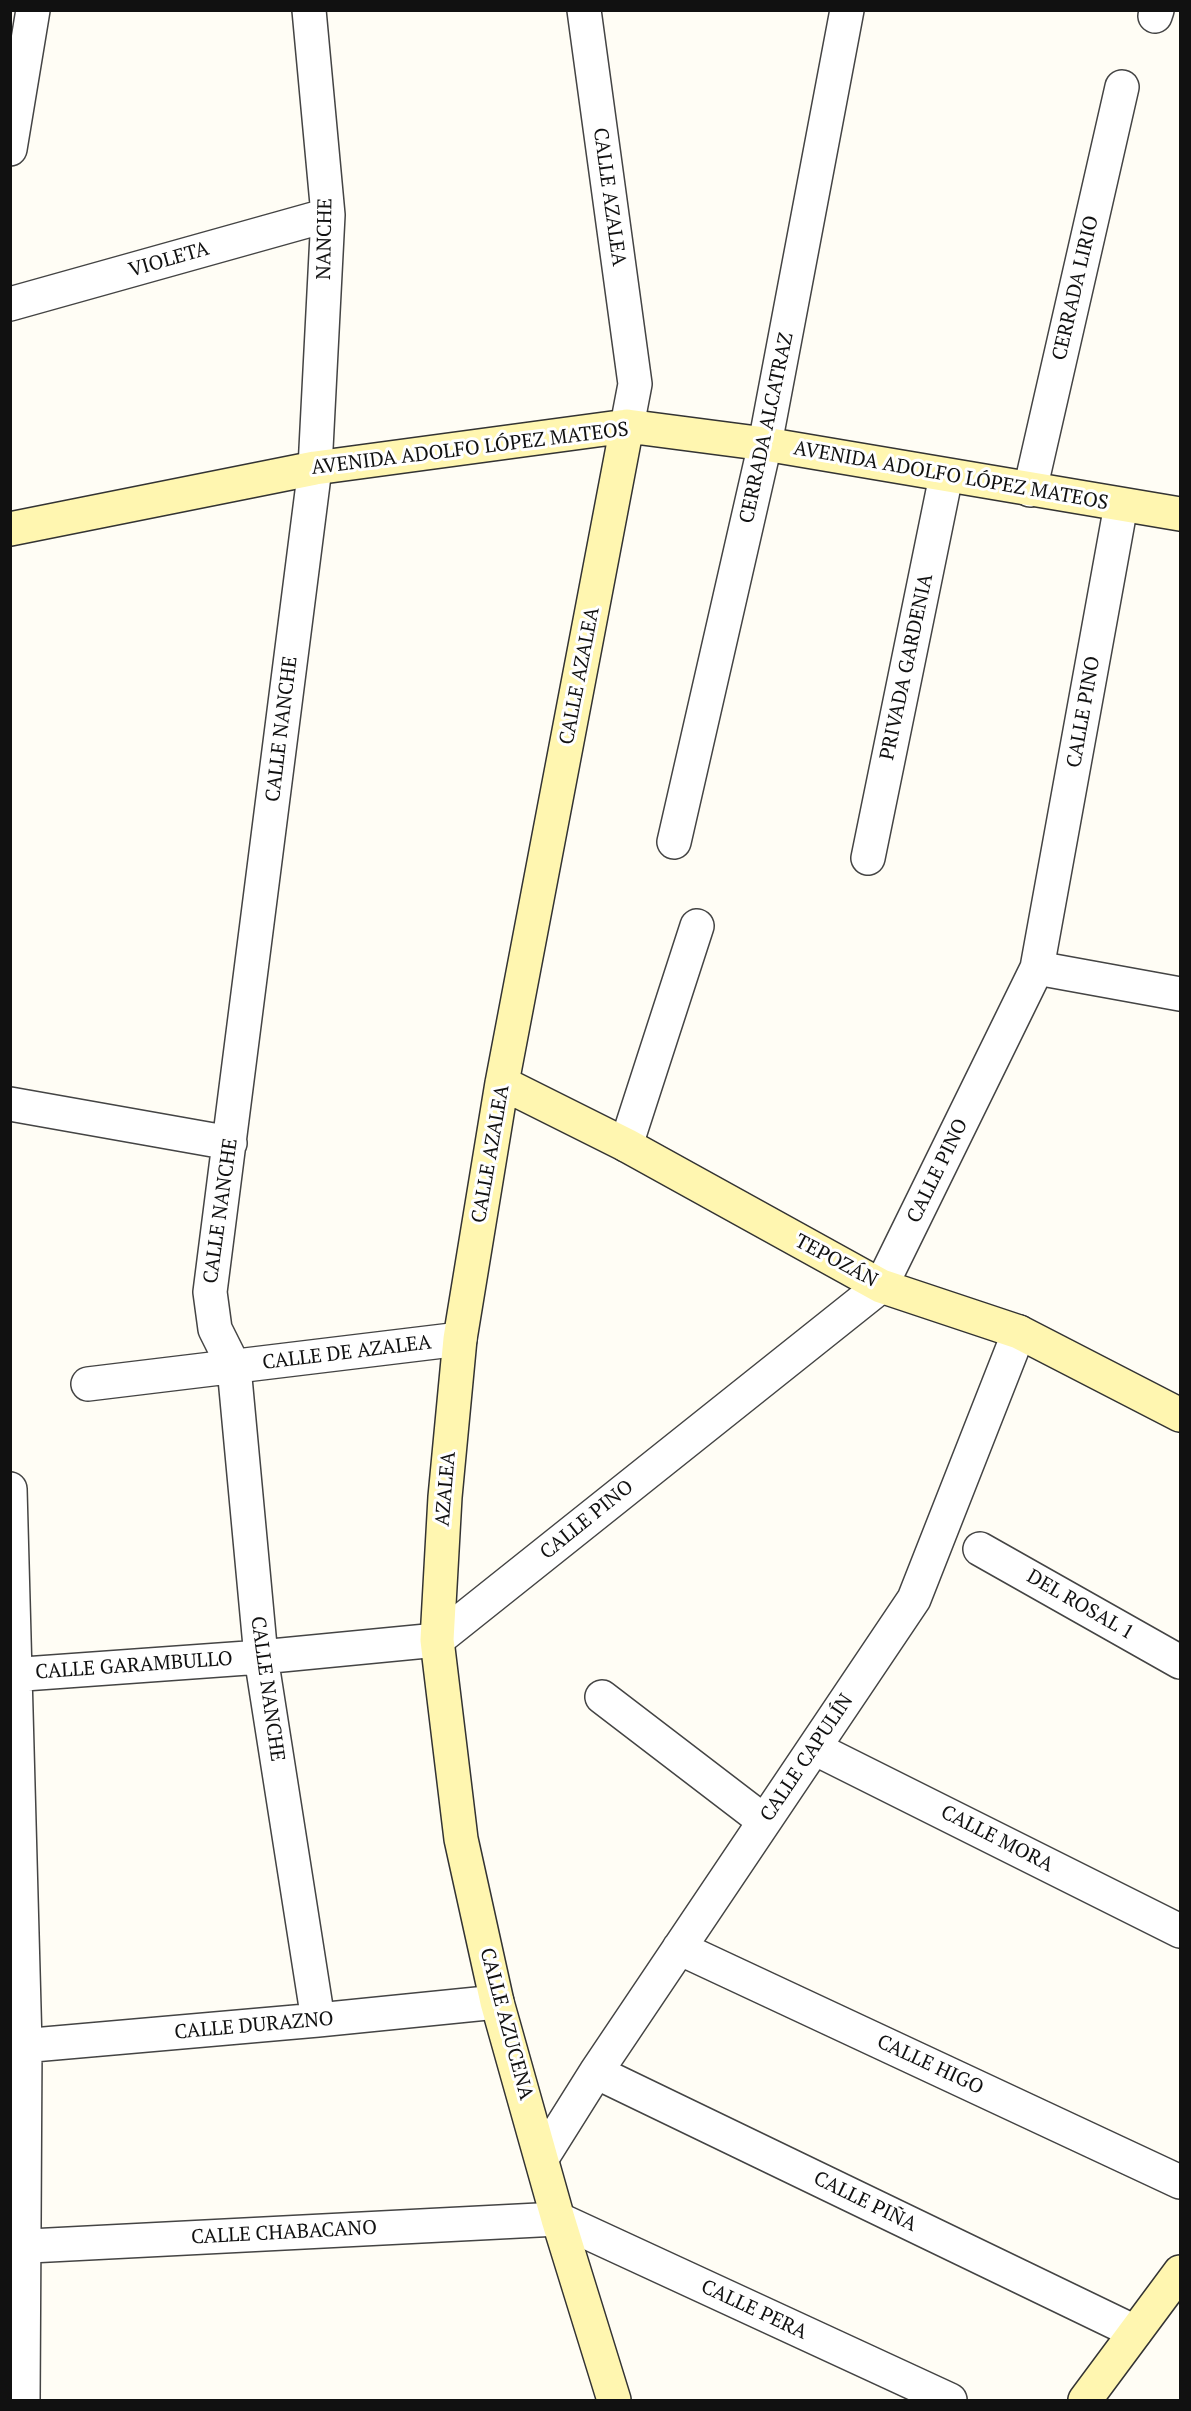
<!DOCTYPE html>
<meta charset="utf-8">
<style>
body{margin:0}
#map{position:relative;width:1191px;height:2411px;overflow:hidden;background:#fffdf5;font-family:"PT Serif",serif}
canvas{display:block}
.frame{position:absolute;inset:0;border:12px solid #111;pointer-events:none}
</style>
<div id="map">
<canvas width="1191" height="2411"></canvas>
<div class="frame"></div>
</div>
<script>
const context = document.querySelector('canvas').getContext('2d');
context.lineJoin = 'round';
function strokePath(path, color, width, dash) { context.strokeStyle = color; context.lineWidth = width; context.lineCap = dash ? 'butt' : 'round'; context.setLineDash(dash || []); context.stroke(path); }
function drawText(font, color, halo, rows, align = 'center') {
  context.font = font + ' "PT Serif",serif'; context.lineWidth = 6; context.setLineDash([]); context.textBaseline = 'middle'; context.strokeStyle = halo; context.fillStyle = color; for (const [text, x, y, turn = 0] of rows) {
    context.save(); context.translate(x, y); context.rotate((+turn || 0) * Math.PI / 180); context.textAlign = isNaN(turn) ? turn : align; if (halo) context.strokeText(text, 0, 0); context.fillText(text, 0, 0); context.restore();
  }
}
const street = new Path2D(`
 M309,10L328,215L315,468L210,1292L215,1329L234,1367L261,1657L318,2020
 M584,10L635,384L627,426
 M1155,16L1157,10
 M10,149L33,10
 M10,304L328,215
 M1030,490L1122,87
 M674,842L765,444L847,10
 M868,858L946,476
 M1037,968L1180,994
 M10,1104L230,1143
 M626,1145L697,926
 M88,1384L460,1339
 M10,1489L25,2045L23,2400
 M980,1549L1180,1662
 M10,1675L261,1657L437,1640L881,1286L1037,968L1121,505
 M602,1697L764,1821
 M814,1748L1180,1931
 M679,1948L1180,2182
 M10,2047L318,2020L497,2002
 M596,2072L1135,2332
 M542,2158L596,2072L914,1599L1019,1332
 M10,2247L558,2219L950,2400`);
const secondary = new Path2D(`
 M10,529L315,468L627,426L765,444L1180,514
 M502,1083L626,1145L881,1286L1019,1332L1180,1415
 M614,2400L558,2219L497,2002L461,1839L437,1640L445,1497L460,1339L502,1083L627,426
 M1085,2400L1180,2272`);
strokePath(street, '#444', 36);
strokePath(secondary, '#333', 36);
strokePath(street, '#fff', 33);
strokePath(secondary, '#fff6b0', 33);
drawText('20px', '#111', '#fff', [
 ["CALLE AZALEA",609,197,82],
 ["NANCHE",325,239,-89],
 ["VIOLETA",169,260,-16],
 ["CERRADA LIRIO",1076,288,-77],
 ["CERRADA ALCATRAZ",767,428,-78],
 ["AVENIDA ADOLFO LÓPEZ MATEOS",470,449,-7],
 ["AVENIDA ADOLFO LÓPEZ MATEOS",951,476,10],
 ["PRIVADA GARDENIA",907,667,-78],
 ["CALLE AZALEA",580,676,-79],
 ["CALLE PINO",1084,712,-80],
 ["CALLE NANCHE",282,729,-83],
 ["CALLE AZALEA",491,1154,-80],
 ["CALLE PINO",938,1171,-64],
 ["CALLE NANCHE",221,1211,-82],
 ["TEPOZÁN",836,1261,28],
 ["CALLE DE AZALEA",347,1353,-7],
 ["AZALEA",446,1489,-85],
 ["CALLE PINO",587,1520,-39],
 ["DEL ROSAL 1",1080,1605,30],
 ["CALLE GARAMBULLO",134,1666,-4],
 ["CALLE NANCHE",267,1689,82],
 ["CALLE CAPULÍN",807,1758,-56],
 ["CALLE MORA",997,1839,27],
 ["CALLE AZUCENA",506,2024,75],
 ["CALLE DURAZNO",254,2026,-5],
 ["CALLE HIGO",930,2065,25],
 ["CALLE PIÑA",865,2202,26],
 ["CALLE CHABACANO",284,2233,-3],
 ["CALLE PERA",754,2310,25]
]);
</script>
